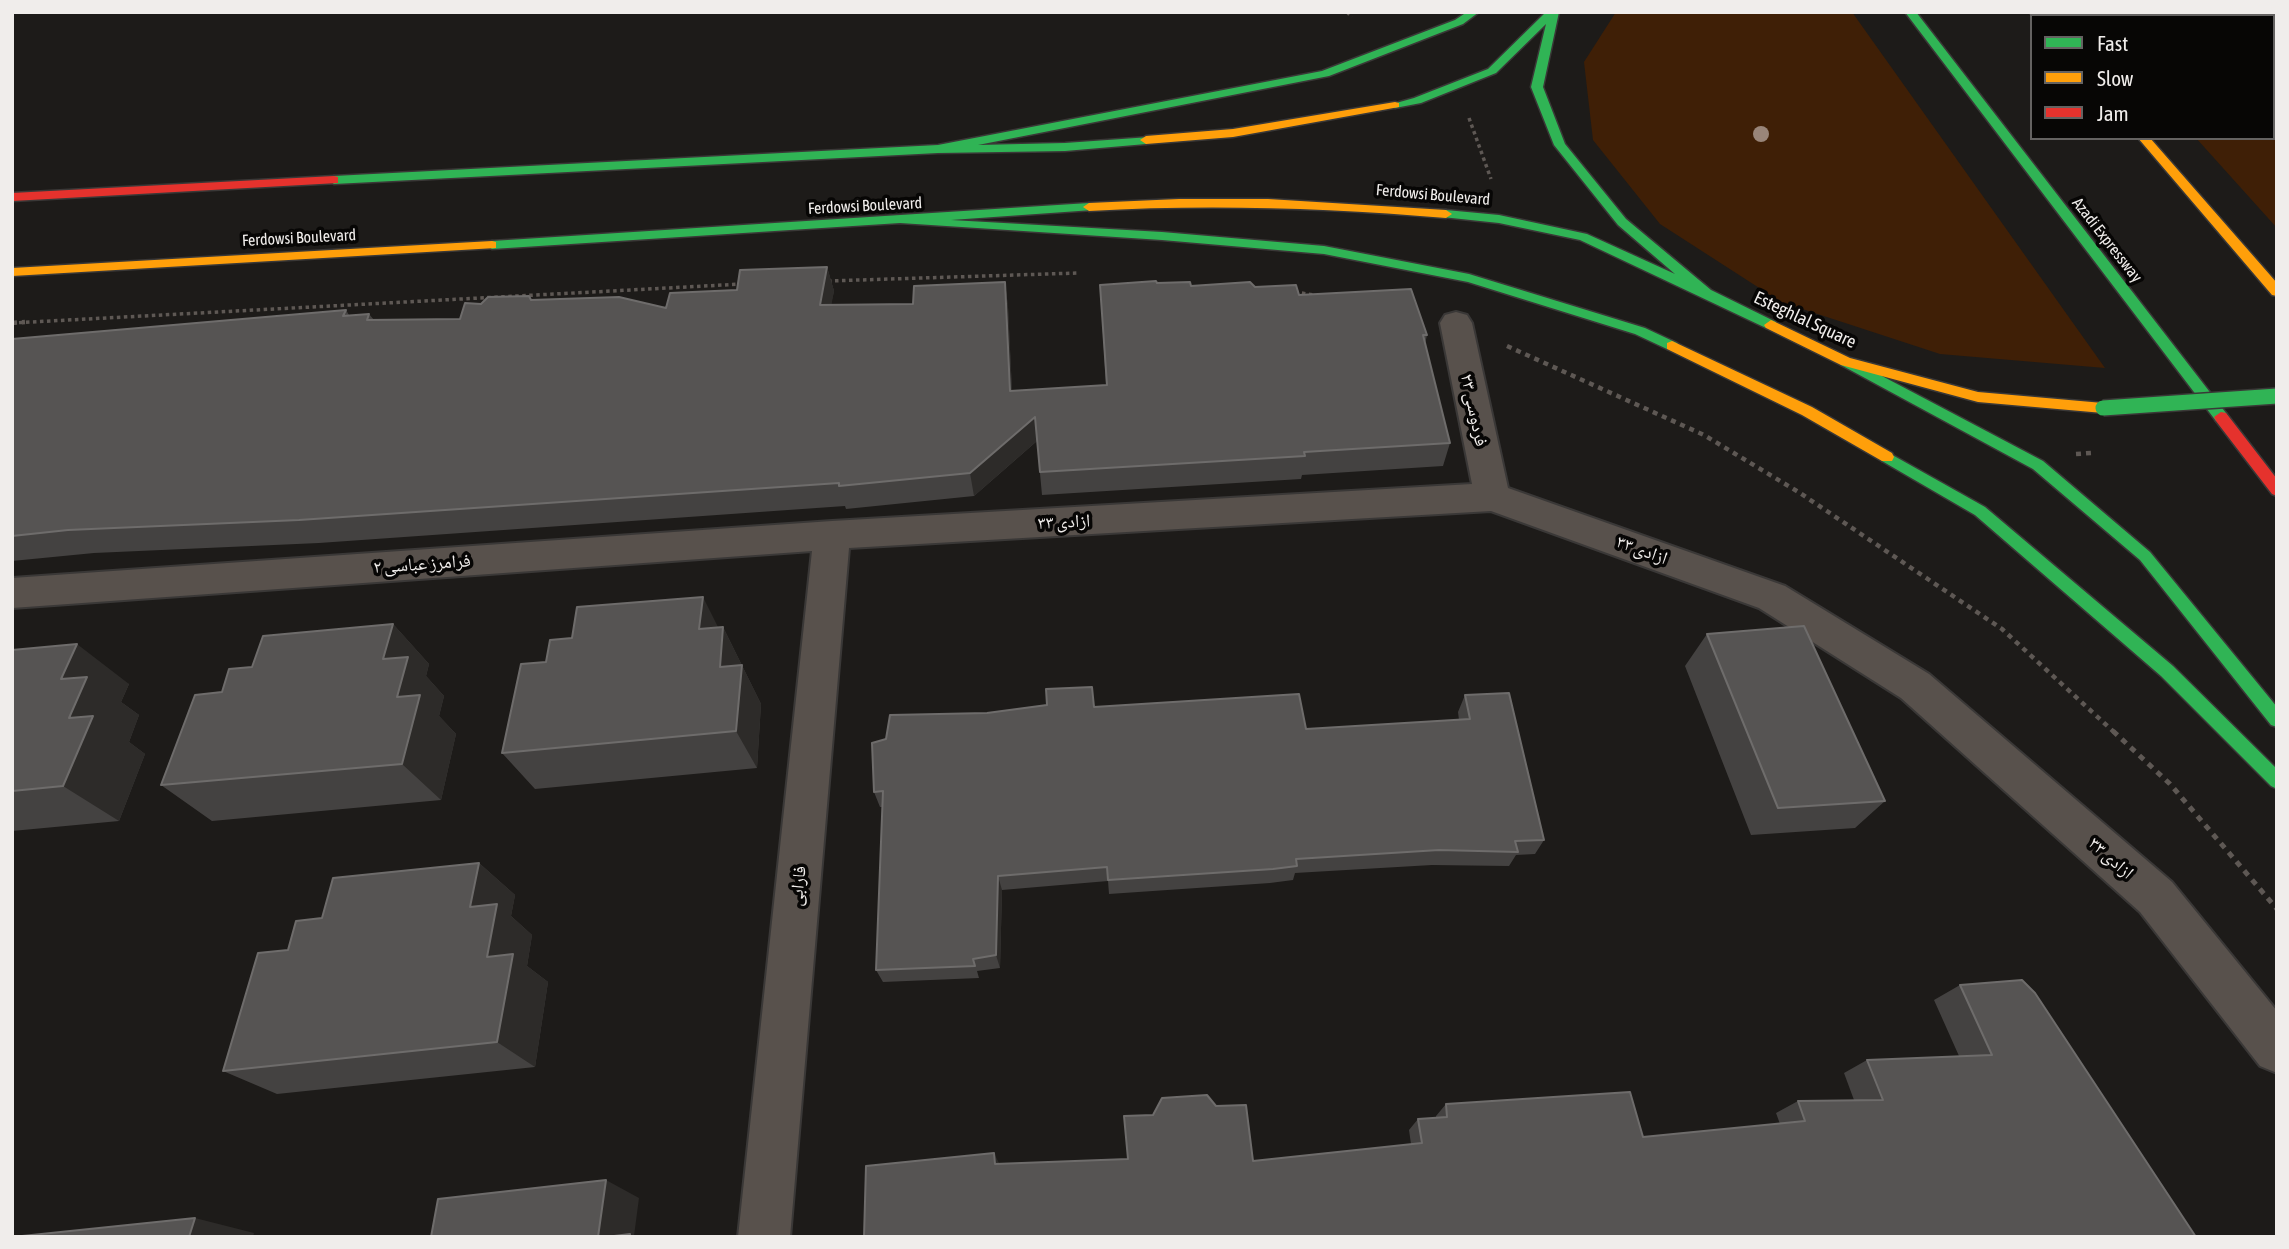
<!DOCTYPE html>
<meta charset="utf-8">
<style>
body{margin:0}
#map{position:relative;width:2289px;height:1249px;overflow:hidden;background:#1d1b19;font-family:"Asap Condensed",sans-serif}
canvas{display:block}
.frame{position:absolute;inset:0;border:14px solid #f0edeb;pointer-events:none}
.legend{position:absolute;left:2030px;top:14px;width:245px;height:126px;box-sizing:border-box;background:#070605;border:2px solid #646261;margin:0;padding:9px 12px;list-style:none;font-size:21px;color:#f0edeb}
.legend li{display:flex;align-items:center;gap:14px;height:35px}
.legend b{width:35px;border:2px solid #646261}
</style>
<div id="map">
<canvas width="2289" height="1249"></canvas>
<div class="frame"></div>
<ul class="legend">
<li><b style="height:9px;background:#30b455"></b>Fast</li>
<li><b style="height:9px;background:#ff9f0a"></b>Slow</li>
<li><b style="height:9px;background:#e5322d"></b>Jam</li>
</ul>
</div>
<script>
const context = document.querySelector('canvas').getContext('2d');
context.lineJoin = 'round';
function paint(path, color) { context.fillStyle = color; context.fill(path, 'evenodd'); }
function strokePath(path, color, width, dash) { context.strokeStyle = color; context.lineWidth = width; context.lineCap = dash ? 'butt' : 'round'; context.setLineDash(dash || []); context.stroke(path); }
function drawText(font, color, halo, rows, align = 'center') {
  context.font = font + ' "Asap Condensed","Noto Naskh Arabic",sans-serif'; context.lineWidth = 7; context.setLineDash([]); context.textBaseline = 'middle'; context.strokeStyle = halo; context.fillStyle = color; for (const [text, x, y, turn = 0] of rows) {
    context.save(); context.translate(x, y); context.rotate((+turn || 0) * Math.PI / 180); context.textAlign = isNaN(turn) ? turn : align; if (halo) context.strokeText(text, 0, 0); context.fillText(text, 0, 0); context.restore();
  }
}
paint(new Path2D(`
 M1616,12H1852L2105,368L1940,354L1781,302L1660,224L1593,140L1584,62Z
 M2083,12H2277V228L2196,138H2273V16H2087Z`), '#3f1f06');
const street = new Path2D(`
 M1456,312L1467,315L1472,323L1508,488L1785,586L1929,674L2172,882L2277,1011V1073L2260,1066L2140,912L1901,698L1759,608L1491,511L849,548L790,1237H738L812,551L12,608V578L832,521L1472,484L1440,323L1445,315Z`);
const fast = new Path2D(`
 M1467,12H1479L1463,24L1329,76L978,145L1065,143L1150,137L1152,140L1146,144L1065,151L938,153L334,184L328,180L334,176L938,145L1322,71L1455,20Z
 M1546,12H1559L1543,87L1565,144L1626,219L1711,290L1776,322V328H1766L1580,240L1499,223L1442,217V211L1446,210L1499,215L1587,234L1675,274L1618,225L1554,145L1531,87L1546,24L1496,73L1421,103L1395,108L1389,105L1414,98L1488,69Z
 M1905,12H1916L2226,413L2228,417L2226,421H2216Z
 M2030,12H2041L2043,16H2032Z
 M1089,203L1095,207L1093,210L951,220L1162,232L1324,246L1469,274L1645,328L1677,343L1679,346L1677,349H1667L1635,334L1468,282L1324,254L1162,240L900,223L492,249L486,245L492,241Z
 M1846,357L2043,461L2150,552L2277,707V727L2271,725L2140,560L2033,469L1841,365L1839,362L1841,359Z
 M1887,452L1985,507L2173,666L2277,769V789L2271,786L2161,676L1975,515L1882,461L1880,457L1882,453Z`);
const slow = new Path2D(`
 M1395,102L1399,103V107L1233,137L1146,144L1140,140L1146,136L1233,129Z
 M2138,138H2150L2277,283V296L2272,295Z
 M1268,199L1446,210L1452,214L1446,218C1327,208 1208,204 1089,211L1083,207L1089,203L1179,199Z
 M492,241L496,242V248L12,276V268Z
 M1771,320L1850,358L1978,392L2103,403L2110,408L2103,413L1978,402L1841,365L1766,328L1764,325Z
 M1672,341L1812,407L1892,453L1894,457L1892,461H1882L1802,415L1667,349V343Z`);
const jam = new Path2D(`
 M334,176L338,177V183L12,201V193Z
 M2221,412L2226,413L2277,479V496L2272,494L2216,421L2214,417Z`);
strokePath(street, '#3a3837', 4);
strokePath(fast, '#3a3837', 3);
strokePath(slow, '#3a3837', 3);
strokePath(jam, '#3a3837', 3);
strokePath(new Path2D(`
 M1347,12L1352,17
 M1469,118L1491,179
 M828,281L1078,273
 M1295,292L1314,295
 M12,323L742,284`), '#5e5854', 3.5, [3.5, 3.5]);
strokePath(new Path2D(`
 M12,323L25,322
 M1507,346L1704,435L1800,493L2002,629L2115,733`), '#5e5854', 4.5, [5, 5]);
strokePath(new Path2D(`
 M2113,731L2170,784L2277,909`), '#5e5854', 5, [6, 6]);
paint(street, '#58514c');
paint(fast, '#30b455');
paint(slow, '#ff9f0a');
paint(jam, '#e5322d');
const fastBridge = new Path2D(`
 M2103,408L2277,396`);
strokePath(fastBridge, '#3a3837', 18, []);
strokePath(new Path2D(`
 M2076,454L2091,453`), '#5e5854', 4.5, [5, 5]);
strokePath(fastBridge, '#30b455', 15);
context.fillStyle = '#998579';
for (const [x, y] of [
 [1761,134]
]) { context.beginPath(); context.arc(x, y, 8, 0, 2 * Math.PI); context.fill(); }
paint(new Path2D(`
 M827,267L834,291L831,304H913L1005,282L1008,307L1012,391L1106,385L1100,285L1157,283L1191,286L1255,287L1299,295L1427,335L1425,344L1450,443L1443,466L1302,475L1301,479L1042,495L1037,441L974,496L846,509L845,506L319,543L94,553L12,561V339L346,310L349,315L369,314L374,320L460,319L481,304L531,300L666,308Z
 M393,624L429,664L426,676L444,696L439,716L456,734L441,800L212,821L161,785L222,692Z
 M723,627L761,704L757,768L535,789L502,753L546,662L572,638Z
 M1707,634L1885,801L1855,828L1751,835L1685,666Z
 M12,650L129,684L121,702L139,715L129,742L145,754L119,821L12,831Z
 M1465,695L1544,840L1535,854L1516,855L1509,866L1432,865L1295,873L1293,880L1270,883L1109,894L1108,881L1002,890L1000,968L977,971L979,978L883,982L876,970L883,807H880L874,792L987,713L1094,707L1306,729L1459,720L1458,712Z
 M479,863L515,895L511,916L532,935L527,966L548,982L535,1067L277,1094L223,1071L288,950Z
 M1960,985L2196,1237H864L999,1163V1164L1253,1161L1411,1144L1409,1130L1418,1119L1436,1118V1116L1446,1104L1643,1137L1780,1124L1776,1113L1798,1101L1854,1100L1844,1073L1867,1060L1959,1056L1934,1000Z`), '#444241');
paint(new Path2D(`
 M827,267L834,291L827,329L820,305Z
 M1005,282L1008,307L1013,415L1010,391Z
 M1035,417L1038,440L974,496L970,473Z
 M703,597L722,635L723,627L761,704L757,768L736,731L699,629Z
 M393,624L429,664L426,676L444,696L439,716L456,734L441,800L402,764L397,697L383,659Z
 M77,644L129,684L121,702L139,715L129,742L145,754L119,821L63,786L69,718L61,679Z
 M479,863L515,895L511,916L532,935L527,966L548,982L535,1067L497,1042L487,957L470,907Z
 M998,876L1002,890L1000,968L996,955Z
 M994,1153L999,1163L1000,1174L995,1164Z
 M606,1180L639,1198L634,1236L636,1237H598Z
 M195,1218L254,1233L253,1237H189Z`), '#2d2b29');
const building = new Path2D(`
 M827,267L820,305L913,304L914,286L1005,282L1010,391L1107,385L1100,285L1156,281L1157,283L1190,282L1191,286L1250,282L1255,287L1296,285L1299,295L1411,289L1427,335H1423L1450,443L1304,452L1305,456L1040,472L1035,417L970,473L839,486V483L299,520L68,530L12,536V339L346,310L343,316L369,314L367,320L460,319L465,303L481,304L488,297L529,296L531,300L619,297L666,308L670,293L737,290L740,270Z
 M703,597L699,629L723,627L720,667L742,665L736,731L502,753L521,664L546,662L550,640L572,638L577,607Z
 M393,624L383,659L408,657L397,697L420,695L402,764L161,785L195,695L222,692L229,669L252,667L263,636Z
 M1804,626L1885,801L1778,808L1707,634Z
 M77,644L61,679L87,677L69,718L93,716L63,786L12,791V650Z
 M1092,687L1094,707L1299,694L1306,729L1470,719L1465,695L1509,693L1544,840L1515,841L1518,852L1439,850L1296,859L1297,866L1273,869L1108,880L1107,867L998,876L996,955L973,959L975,966L876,970L883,791L874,792L872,743L886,739L890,715L987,713L1047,705L1046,689Z
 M479,863L470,907L497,904L487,957L513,954L497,1042L223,1071L258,953L288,950L296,921L322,918L333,878Z
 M2022,980L2035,993L2196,1237H864L866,1166L994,1153L995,1164L1128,1159L1124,1116L1153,1115L1162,1098L1207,1095L1216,1106L1246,1105L1253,1161L1422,1143L1418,1119L1447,1117L1446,1104L1630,1092L1643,1137L1805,1121L1798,1101L1883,1100L1867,1060L1992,1055L1960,985Z
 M606,1180L598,1237H431L438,1199Z
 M195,1218L189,1237H22V1236Z
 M630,1234V1237H606Z`);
paint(building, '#565453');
strokePath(building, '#6e6c6b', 2);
drawText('16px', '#f0edeb', '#070605', [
 ["Ferdowsi Boulevard",1433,195,5],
 ["Ferdowsi Boulevard",865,206,-3],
 ["Ferdowsi Boulevard",299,238,-3],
 ["Azadi Expressway",2107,240,52]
]);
drawText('18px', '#f0edeb', '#070605', [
 ["Esteghlal Square",1805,320,25],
 ["فردوسی ۲۳",1474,410,78],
 ["ازادی ۳۳",1064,522,-3],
 ["ازادی ۳۳",1642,550,20],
 ["فرامرز عباسی ۲",422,564,-4],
 ["ازادی ۳۳",2111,858,41],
 ["فارابی",798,886,-84]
]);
</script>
